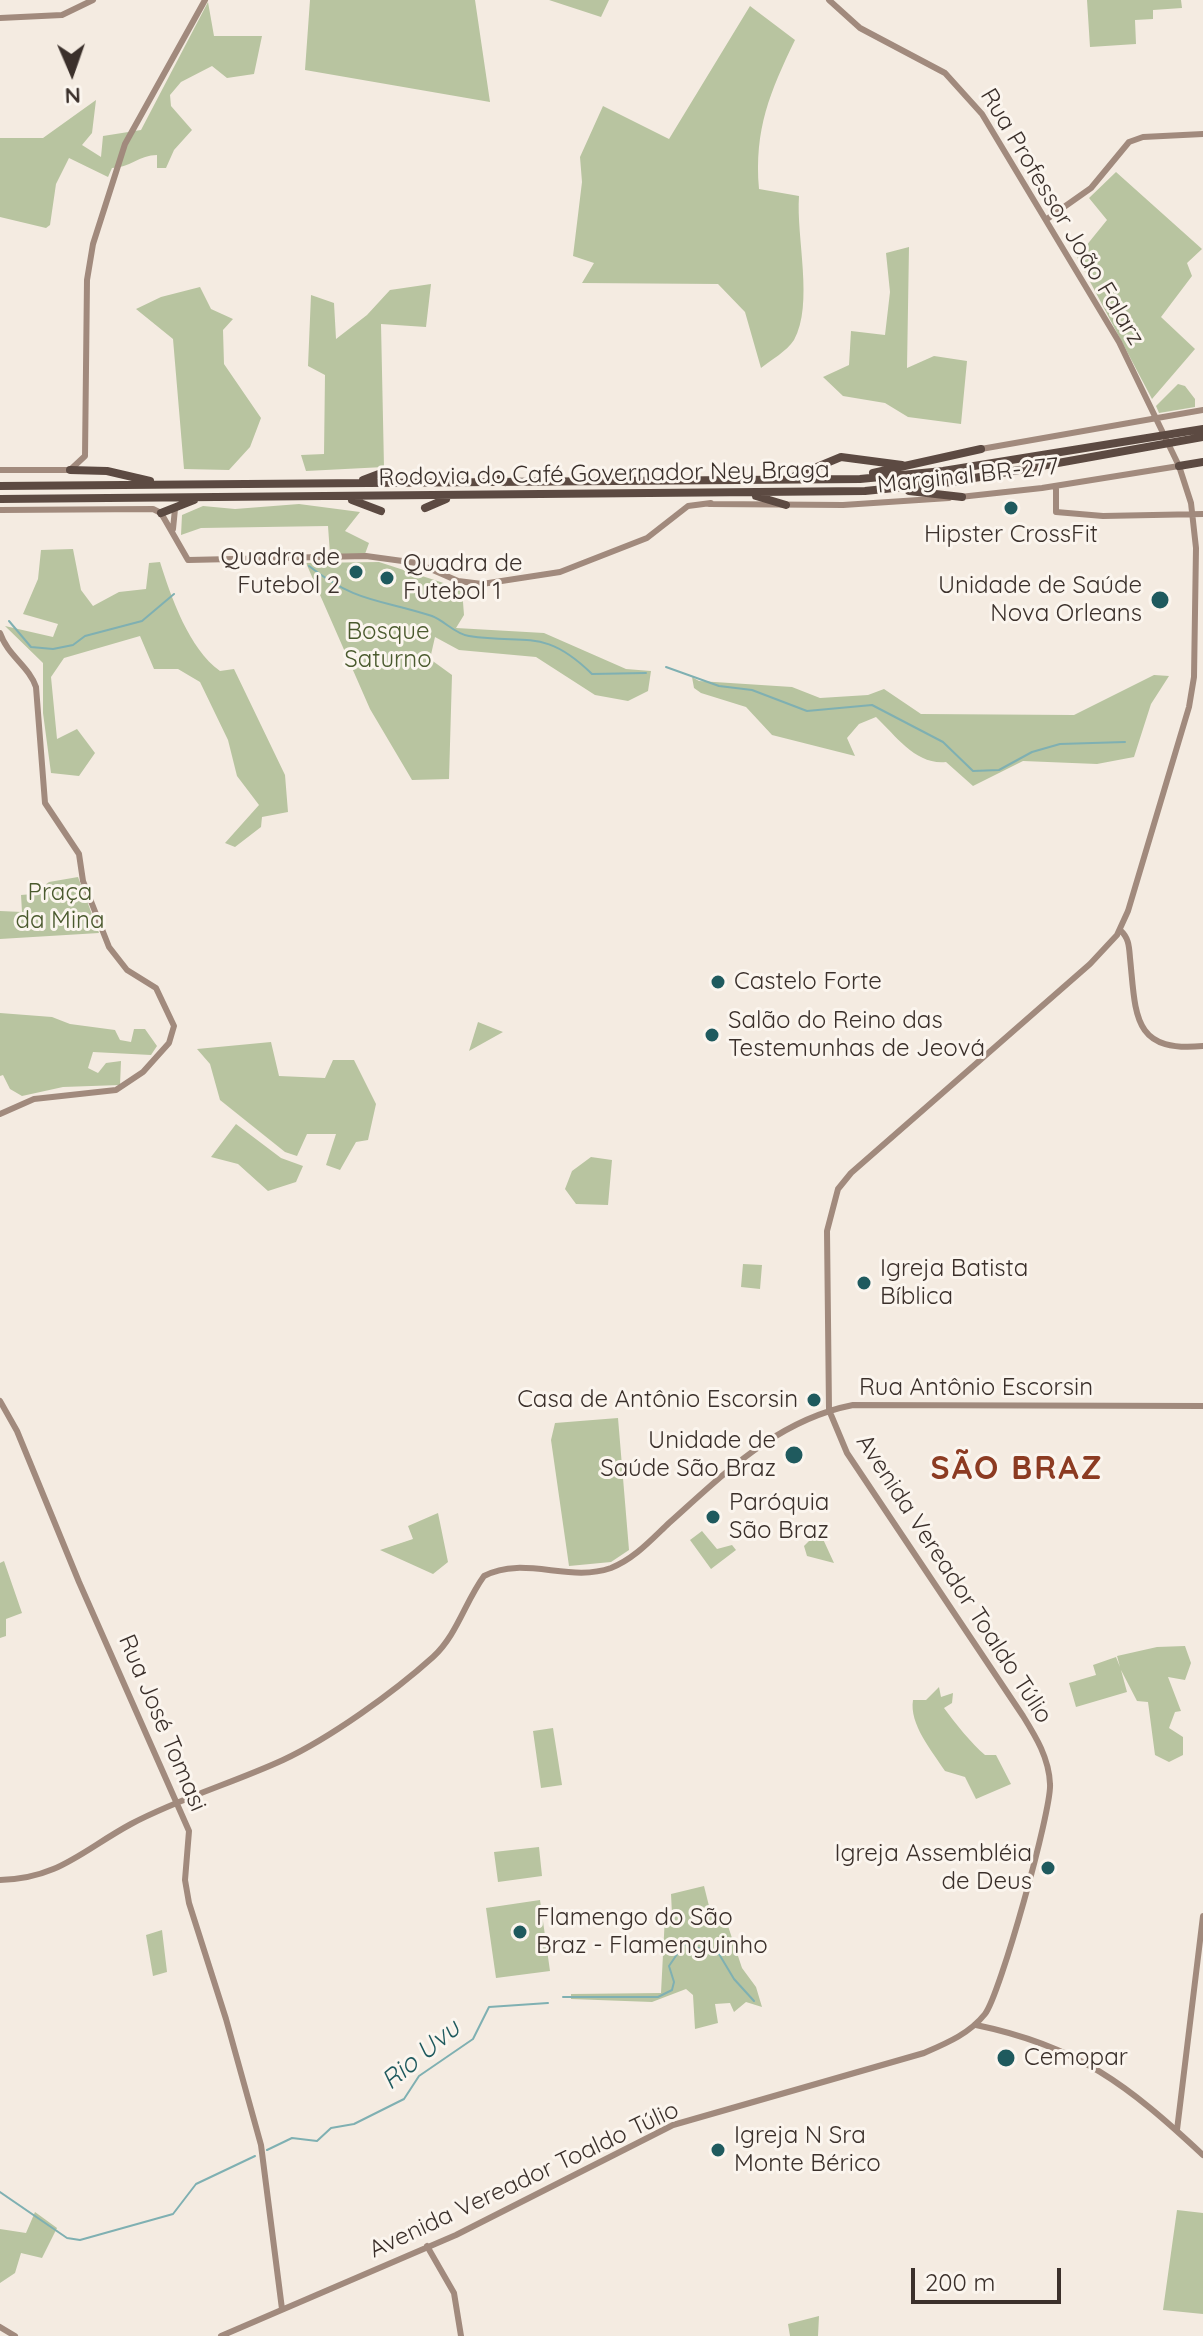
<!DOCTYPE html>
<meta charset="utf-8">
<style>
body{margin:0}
#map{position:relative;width:1203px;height:2336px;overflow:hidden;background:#f4ebe1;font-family:Quicksand,sans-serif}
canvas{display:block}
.north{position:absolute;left:32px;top:32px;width:80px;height:80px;-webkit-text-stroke:6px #fbf5ee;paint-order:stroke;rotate:178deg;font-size:22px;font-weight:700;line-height:32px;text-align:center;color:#3b302b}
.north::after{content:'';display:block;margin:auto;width:28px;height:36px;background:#3b302b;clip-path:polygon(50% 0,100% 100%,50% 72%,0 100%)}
.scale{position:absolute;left:911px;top:2268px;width:150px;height:36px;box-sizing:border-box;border:4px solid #3b302b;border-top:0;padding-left:10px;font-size:24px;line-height:28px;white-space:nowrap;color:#3b302b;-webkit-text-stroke:6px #fbf5ee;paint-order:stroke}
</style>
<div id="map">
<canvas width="1203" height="2336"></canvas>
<div class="north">N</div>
<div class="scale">200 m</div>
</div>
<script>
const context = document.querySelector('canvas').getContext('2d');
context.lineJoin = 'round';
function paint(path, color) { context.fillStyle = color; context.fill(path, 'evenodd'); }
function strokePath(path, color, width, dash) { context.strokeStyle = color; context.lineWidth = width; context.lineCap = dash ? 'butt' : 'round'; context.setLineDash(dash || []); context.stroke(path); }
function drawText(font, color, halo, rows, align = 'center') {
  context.font = font + ' Quicksand,sans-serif'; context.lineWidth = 6; context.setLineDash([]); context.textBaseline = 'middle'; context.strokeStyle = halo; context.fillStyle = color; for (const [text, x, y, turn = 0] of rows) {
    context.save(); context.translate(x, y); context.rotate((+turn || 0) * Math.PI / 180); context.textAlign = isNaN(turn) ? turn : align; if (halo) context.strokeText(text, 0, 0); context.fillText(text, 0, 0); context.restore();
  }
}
paint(new Path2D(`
 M310,0H475L490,102L305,70Z
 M549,0H609L601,17Z
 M1087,0H1181L1182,8L1153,10V19L1135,20L1136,44L1090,47Z
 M208,2L214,36H262L254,74L227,78L212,66L181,82L170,95L171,106L192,130L174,150L166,168H157V155C140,155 129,168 112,168L108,177L69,158L56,184L50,225L46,228L0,217V138H43L96,100L92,133L82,145L101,157L103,136L141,130Z
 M750,6L795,40C770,92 754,129 759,189L799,196C796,238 814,304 794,340C787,351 771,360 761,368L745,312L718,284L582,283L594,263L573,256L582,182L580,157L603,106L669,139Z
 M1116,172L1202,249L1187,263L1192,276L1161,317L1195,349L1152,399L1077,257L1107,220L1089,198Z
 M909,247L907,368L934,356L967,361L961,424L908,417L885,403L843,396L823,377L849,365L851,331L885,335L890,292L886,253Z
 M431,284L426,327L381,324L384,467L306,471L301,455L324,454L325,375L308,366L311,295L334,303L336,339L367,315L390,290Z
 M200,287L211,309L233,319L223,330L224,364L261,418L250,447L229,470L184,469L173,339L136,309L161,297Z
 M1178,384L1185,386L1195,399V407L1159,413L1156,406Z
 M299,504L360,512L345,531L369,543L365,554H330L328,526L201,528L181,535L182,515L203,506L235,509Z
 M73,549L81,590L93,606L119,592L146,589L149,563L160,562C171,597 189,649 220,671L234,669L285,775L288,812L262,817L261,827L235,847L225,843L259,805L237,776L228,740L200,682L178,669H154L140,636L64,658L51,677L57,739L77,729L95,753L79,776L51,773L43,713V663L5,626L53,637L58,624L23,614L38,579L41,550Z
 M379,562L462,589L464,615L456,628L544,633L626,669L651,671L648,691L628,701L595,695L536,657L459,650L435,637L430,659L452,675L449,779L412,780L370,709L306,563Z
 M1154,675L1169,676L1151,704L1134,757L1097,764L1023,761L973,786L946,762C916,765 897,737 876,717L859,724L847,738L855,756L772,735L746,707L701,693L694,688L692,677L699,681L792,687L820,698L868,695L884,689L921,714L1074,715Z
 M78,877L99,933L0,939V911L22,912L21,895L33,894L49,882Z
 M0,1013L52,1017L70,1024L115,1030L120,1040L131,1042L134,1029H145L157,1046L151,1055L93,1052L88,1068L98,1073L106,1063L121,1061L120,1085L63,1087L22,1096L10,1089L3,1075L0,1076Z
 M478,1022L503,1032L469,1051Z
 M271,1042L279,1076L325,1078L333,1060H354L376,1104L368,1140L356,1142L340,1170L326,1165L336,1134H307L297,1156L285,1152L220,1100L210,1064L197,1049Z
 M236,1124L281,1158L303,1166L296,1182L268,1191L238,1164L211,1157Z
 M591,1157L612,1160L608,1205L576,1204L565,1189L572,1171Z
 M743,1264L762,1265L760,1289L741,1287Z
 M618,1418L629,1550L611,1562L569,1566L551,1440L555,1423Z
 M438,1513L448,1562L433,1574L380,1550L413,1539L408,1526Z
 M702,1531L717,1549L732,1545L736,1550L711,1569L690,1540Z
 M812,1538L823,1539L834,1563L807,1556L804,1546Z
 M4,1561L22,1613L6,1619V1636L0,1638V1563Z
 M1185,1646L1191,1663L1185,1680L1168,1677L1181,1711L1175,1712L1169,1728L1183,1737V1755L1169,1762L1155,1755L1148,1702L1137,1701L1121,1670L1127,1692L1076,1707L1069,1683L1096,1675L1093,1665L1116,1657L1120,1667L1117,1656L1157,1647Z
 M939,1687L941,1697L953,1693L952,1703L944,1708C955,1723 971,1743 985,1755H996L1011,1784L976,1799L965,1777L945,1771C932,1751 909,1724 913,1700H926Z
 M553,1728L562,1785L541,1788L533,1731Z
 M539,1847L542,1876L498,1882L494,1852Z
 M704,1886L713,1922L727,1923L742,1968L756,1987L762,2007L746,2002L734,2012L730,2003L715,2004L718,2023L695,2029L693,1995L686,1989L652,2002L571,1999V1994L661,1993L665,1916L672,1914L671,1894Z
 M540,1900L550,1971L496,1978L486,1908Z
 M162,1930L167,1972L153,1976L146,1935Z
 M1177,2210L1203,2213V2314L1163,2310Z
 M35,2212L57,2228L42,2258L21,2253L15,2273L0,2283V2229L26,2233Z
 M819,2316L818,2336H790L788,2324Z`), '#b8c4a0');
strokePath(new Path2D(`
 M309,566C356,603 380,599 432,616C445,621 455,634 469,636C526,645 544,627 592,674L646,673
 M9,621L31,647L53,649L73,645L85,636L142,621L174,594
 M666,667L719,686L752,690L807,711L872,705L943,742L973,771L999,770L1032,752L1060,744L1125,742
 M563,1997H658L672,1990L674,1982L669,1966L684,1944L719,1954L734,1979L754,2001
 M267,2150L292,2138L317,2141L331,2128L354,2124L404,2099L419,2076L473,2039L489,2007L548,2003
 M0,2192L67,2238L80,2240L173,2214L196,2184L255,2156`), '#7fb0b2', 2);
strokePath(new Path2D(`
 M0,18L62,15L93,0
 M1047,219L1091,188L1129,142L1143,137L1203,134
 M981,449L1203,410
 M0,470H70L85,456L87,280L93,244L125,144L205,0
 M1056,486V512L1103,516L1203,514
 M960,497L1042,488L1179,466
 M709,504L843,505L949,498
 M0,510L153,509L161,513L188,560L366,556L417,563L458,581L482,584L560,572L647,538L688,506L711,503
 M173,529L175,509
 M0,633C8,656 29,666 36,687L45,803L79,854L83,881L109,947L127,970L156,988L174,1026L169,1043L143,1072L116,1090L34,1099L0,1114
 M1120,930C1129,938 1129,946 1130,958C1136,1015 1132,1053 1203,1046
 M0,1401L17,1431L79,1582L189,1831L185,1880L189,1903L226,2019L261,2145L282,2309
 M0,1880C58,1879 83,1850 131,1824C180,1798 233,1783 283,1760C330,1738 393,1693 433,1657C457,1635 465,1602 484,1576C524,1555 569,1583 611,1568C634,1559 651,1540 669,1523C725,1473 777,1420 853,1405L1203,1406
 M976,2025C1078,2046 1128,2085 1203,2155
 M1177,2130L1203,1916
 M427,2246L454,2293L461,2336
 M0,2327L15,2336
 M221,2336L456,2235L673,2125L924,2053C947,2043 969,2034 985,2014C1000,1995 1052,1809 1050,1784C1049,1758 1036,1737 1023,1716L847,1453L829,1410L827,1231L838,1189L851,1173L1090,964L1117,935L1128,911L1189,707L1194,677L1196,548L1191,503L1179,466L1119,342L982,114L945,73L860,28L829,0`), '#a18a7d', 6);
strokePath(new Path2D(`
 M1179,466L1203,462
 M70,470L107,471L150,481
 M488,473L505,482
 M873,473L981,449
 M788,479L841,457L902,465
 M363,480L384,472
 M0,486L860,479L943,471L1203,429
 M909,491L962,497
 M756,496L786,505
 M0,499L865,491L952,482L1203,437
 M352,500L381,511
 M425,508L446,499
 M161,513L194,500`), '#5c4a42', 8);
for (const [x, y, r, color] of [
 [1011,508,8,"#1f5a5e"],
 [356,572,8,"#1f5a5e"],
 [387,578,8,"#1f5a5e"],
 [1160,600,10,"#1f5a5e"],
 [718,982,8,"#1f5a5e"],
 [712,1035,8,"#1f5a5e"],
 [864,1283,8,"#1f5a5e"],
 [814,1400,8,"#1f5a5e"],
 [794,1455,10,"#1f5a5e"],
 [713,1517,8,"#1f5a5e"],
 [1048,1868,8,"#1f5a5e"],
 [520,1932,8,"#1f5a5e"],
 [1006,2058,10,"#1f5a5e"],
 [718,2150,8,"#1f5a5e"]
]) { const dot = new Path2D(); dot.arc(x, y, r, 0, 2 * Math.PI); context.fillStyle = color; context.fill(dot); strokePath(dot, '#fbf5ee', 3); }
drawText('24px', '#3b302b', '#fbf5ee', [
 ["Rua Professor João Falarz",1062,217,59],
 ["Rodovia do Café Governador Ney Braga",604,474,-1],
 ["Marginal BR-277",968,476,-6],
 ["Rua Antônio Escorsin",976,1388],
 ["Avenida Vereador Toaldo Túlio",954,1579,57],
 ["Rua José Tomasi",162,1723,67],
 ["Avenida Vereador Toaldo Túlio",524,2180,-25]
]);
drawText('24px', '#3b302b', '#fbf5ee', [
 ["Hipster CrossFit",1011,535,"center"],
 ["Quadra de",340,558,"right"],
 ["Futebol 2",340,586,"right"],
 ["Quadra de",403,564],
 ["Futebol 1",403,592],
 ["Unidade de Saúde",1142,586,"right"],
 ["Nova Orleans",1142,614,"right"],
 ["Castelo Forte",734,982],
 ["Salão do Reino das",728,1021],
 ["Testemunhas de Jeová",728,1049],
 ["Igreja Batista",880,1269],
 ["Bíblica",880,1297],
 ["Casa de Antônio Escorsin",798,1400,"right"],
 ["Unidade de",776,1441,"right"],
 ["Saúde São Braz",776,1469,"right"],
 ["Paróquia",729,1503],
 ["São Braz",729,1531],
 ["Igreja Assembléia",1032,1854,"right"],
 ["de Deus",1032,1882,"right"],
 ["Flamengo do São",536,1918],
 ["Braz - Flamenguinho",536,1946],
 ["Cemopar",1024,2058],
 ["Igreja N Sra",734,2136],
 ["Monte Bérico",734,2164]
], 'left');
drawText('24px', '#4a5a2e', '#fbf5ee', [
 ["Bosque",388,632],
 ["Saturno",388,660],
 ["Praça",60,893],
 ["da Mina",60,921]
]);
drawText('italic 26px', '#1f5a5e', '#fbf5ee', [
 ["Rio Uvu",421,2055,-40]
]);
context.letterSpacing = '2px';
drawText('bold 32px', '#8c3b22', '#fbf5ee', [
 ["SÃO BRAZ",1017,1469]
]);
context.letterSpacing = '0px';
</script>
